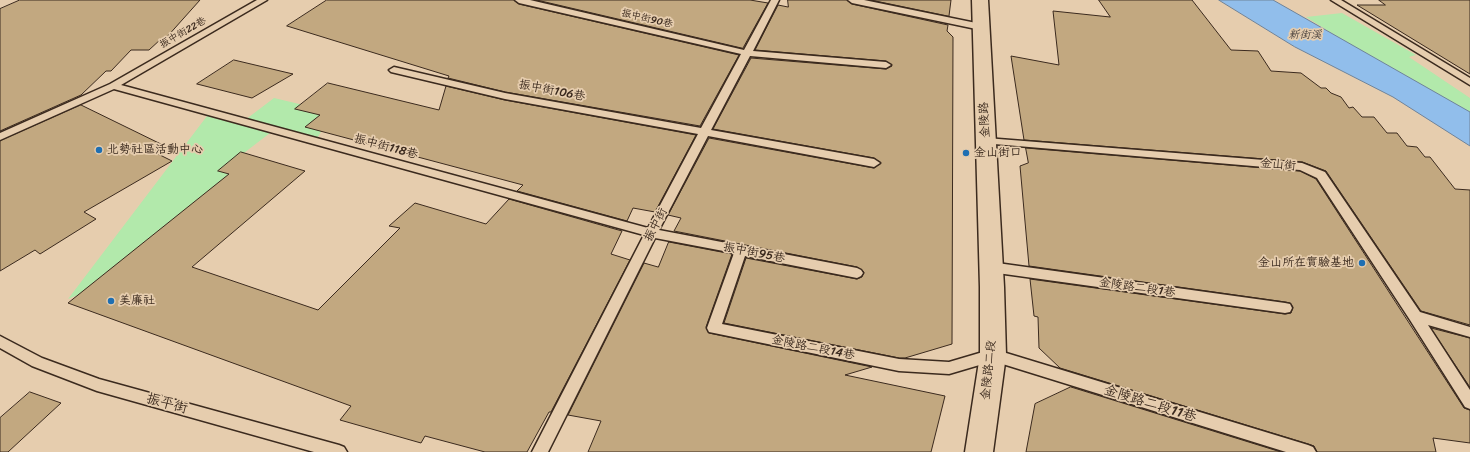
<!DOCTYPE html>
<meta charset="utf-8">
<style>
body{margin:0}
canvas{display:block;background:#e6cdae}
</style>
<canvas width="1470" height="452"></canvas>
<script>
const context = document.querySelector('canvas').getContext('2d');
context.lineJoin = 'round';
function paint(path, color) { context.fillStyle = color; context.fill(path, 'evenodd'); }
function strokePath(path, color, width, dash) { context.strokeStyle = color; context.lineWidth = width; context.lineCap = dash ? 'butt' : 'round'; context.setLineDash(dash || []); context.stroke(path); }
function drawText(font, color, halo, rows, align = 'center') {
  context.font = font + ' Sriracha,"LXGW WenKai TC",sans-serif'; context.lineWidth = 3.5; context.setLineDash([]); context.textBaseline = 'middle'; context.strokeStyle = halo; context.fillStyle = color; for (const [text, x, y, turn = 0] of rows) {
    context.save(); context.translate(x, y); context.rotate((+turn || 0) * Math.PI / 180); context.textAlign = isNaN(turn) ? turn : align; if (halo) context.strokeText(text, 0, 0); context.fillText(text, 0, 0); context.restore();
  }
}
paint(new Path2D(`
 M1342,13L1416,55L1409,57L1470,98V114L1368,56L1306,17Z
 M274,98L333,112L316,140L245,120Z
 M207,116L270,133L240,156L256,160L96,288L68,299Z`), '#b2e9ab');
const water = new Path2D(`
 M1219,0H1273L1470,112V146L1393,97L1295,47Z`);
paint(water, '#91beeb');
strokePath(water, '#6f8399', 1);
const building = new Path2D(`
 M20,0H200L166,38L161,39L149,50H131L111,71H106L81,95L0,131V9Z
 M327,0H514L519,4L739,55L700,126L505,92L448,78L449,76L287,26Z
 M537,0H750L768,3L743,48Z
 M788,0H847L852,4L948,25L947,31L953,37L952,344L905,358H899L724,323L746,258L857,279L862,277L864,272L857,267L674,231L681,218L668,215L709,138L874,168L881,163L874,158L713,129L751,58L886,69L892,66L886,61L755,50L778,5L788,7Z
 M871,0H951L949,16Z
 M1099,0H1192L1231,50L1258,51L1271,71L1301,73L1321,88H1326L1331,93L1341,97L1349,108L1353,107L1362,117H1374L1387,133H1397L1407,146L1417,147L1425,157H1430L1455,189L1470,190V325L1421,311L1326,171L1302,162L1024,140L1011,56L1059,65L1053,11L1110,17Z
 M1379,0H1470V74L1357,5H1385Z
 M234,60L293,74L252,98L197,84Z
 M328,83L439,110L446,86L505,100L696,135L655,212L633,208L627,221L517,191L523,185L305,127L320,115L295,109Z
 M81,105L167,147L156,153L172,161L84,212L96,219L40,254L35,250L0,271V141Z
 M1026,148L1300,171L1316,179L1464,408L1470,410V443L1433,438L1436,452H1317L1314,446L1308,444L1060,368L1039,348L1038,317L1034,316L1030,279L1285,314L1291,313L1293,307L1290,303L1285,302L1029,266L1020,166L1028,163Z
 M241,152L305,171L192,267L318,310L400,228L389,226L415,203L486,224L509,199L622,231L611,254L630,260L551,412H549L527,452H485L425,436L421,443L340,420L351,406L68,303L229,174L218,171Z
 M669,242L732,254L706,327L709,333L872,367L845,375L945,396L931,452H588L601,421L568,415L644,263L658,267Z
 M1431,328L1470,338V387Z
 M1071,387L1281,452H1026L1035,404Z
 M30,392L61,403L8,452H0V418Z`);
paint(building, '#c2a880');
strokePath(building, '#3b2a1e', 1);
const lane = new Path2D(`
 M257,0H267L121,85L648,228L698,134L505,99L391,72L389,70L394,67L505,93L701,128L741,54L519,3L515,0H530L744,50L771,0H779L753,51L886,62L891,65L886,68L750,56L711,130L874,159L880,163L874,167L708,136L659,230L857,268L861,270L863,273L861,276L857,278L745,256L722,324L899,359L949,362L993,349L1308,445L1313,447L1316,452H1286L993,361L949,374L899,371L714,333L709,332L707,328L734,253L655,238L548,452H532L644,235L114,89L0,140V133L110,84Z
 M848,0H864L981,24L985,27L981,30L852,3Z
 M1331,0H1341L1470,78V85Z
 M986,138L1302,163L1325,172L1420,312L1470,327V337L1428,325L1470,390V409L1465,407L1410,320L1317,178L1300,170L982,143L981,141Z
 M990,262L1285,303L1290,304L1292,308L1290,312L1285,313L990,272L986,270L984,267L986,264Z
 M0,336L42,358L99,379L339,445L344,447L347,452H314L97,391L32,366L0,348Z`);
const secondary = new Path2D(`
 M972,0H988L1004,287L1006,355L993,452H965L980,355V287Z`);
strokePath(lane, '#3b2a1e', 3);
strokePath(secondary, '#3b2a1e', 3);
paint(lane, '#e6cdae');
paint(secondary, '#e6cdae');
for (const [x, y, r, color] of [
 [99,150,4,"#1f6fb2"],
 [966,153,4,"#1f6fb2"],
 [1362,263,4,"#1f6fb2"],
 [111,301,4,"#1f6fb2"]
]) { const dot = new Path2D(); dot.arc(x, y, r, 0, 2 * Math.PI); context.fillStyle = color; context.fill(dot); strokePath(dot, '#e6cdae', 1.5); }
drawText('10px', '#3b2a1e', '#e6cdae', [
 ["振中街90巷",647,19,13],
 ["振中街22巷",183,33,-30]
]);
drawText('italic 11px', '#48403d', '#e6cdae', [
 ["新街溪",1305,35]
]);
drawText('12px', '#3b2a1e', '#e6cdae', [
 ["振中街106巷",552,91,11],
 ["金陵路",985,120,-93],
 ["振中街118巷",386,147,15],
 ["金山街",1278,165,5],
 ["振中街",656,225,-62],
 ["振中街95巷",754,253,11],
 ["金陵路二段1巷",1137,288,8],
 ["金陵路二段14巷",813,348,11],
 ["金陵路二段",989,370,-84]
]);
drawText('12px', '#3b2a1e', '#e6cdae', [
 ["北勢社區活動中心",107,150],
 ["金山街口",974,153],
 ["金山所在實驗基地",1354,263,"right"],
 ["美廉社",119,301]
], 'left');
drawText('14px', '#3b2a1e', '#e6cdae', [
 ["振平街",167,404,15],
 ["金陵路二段11巷",1150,404,17]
]);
</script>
